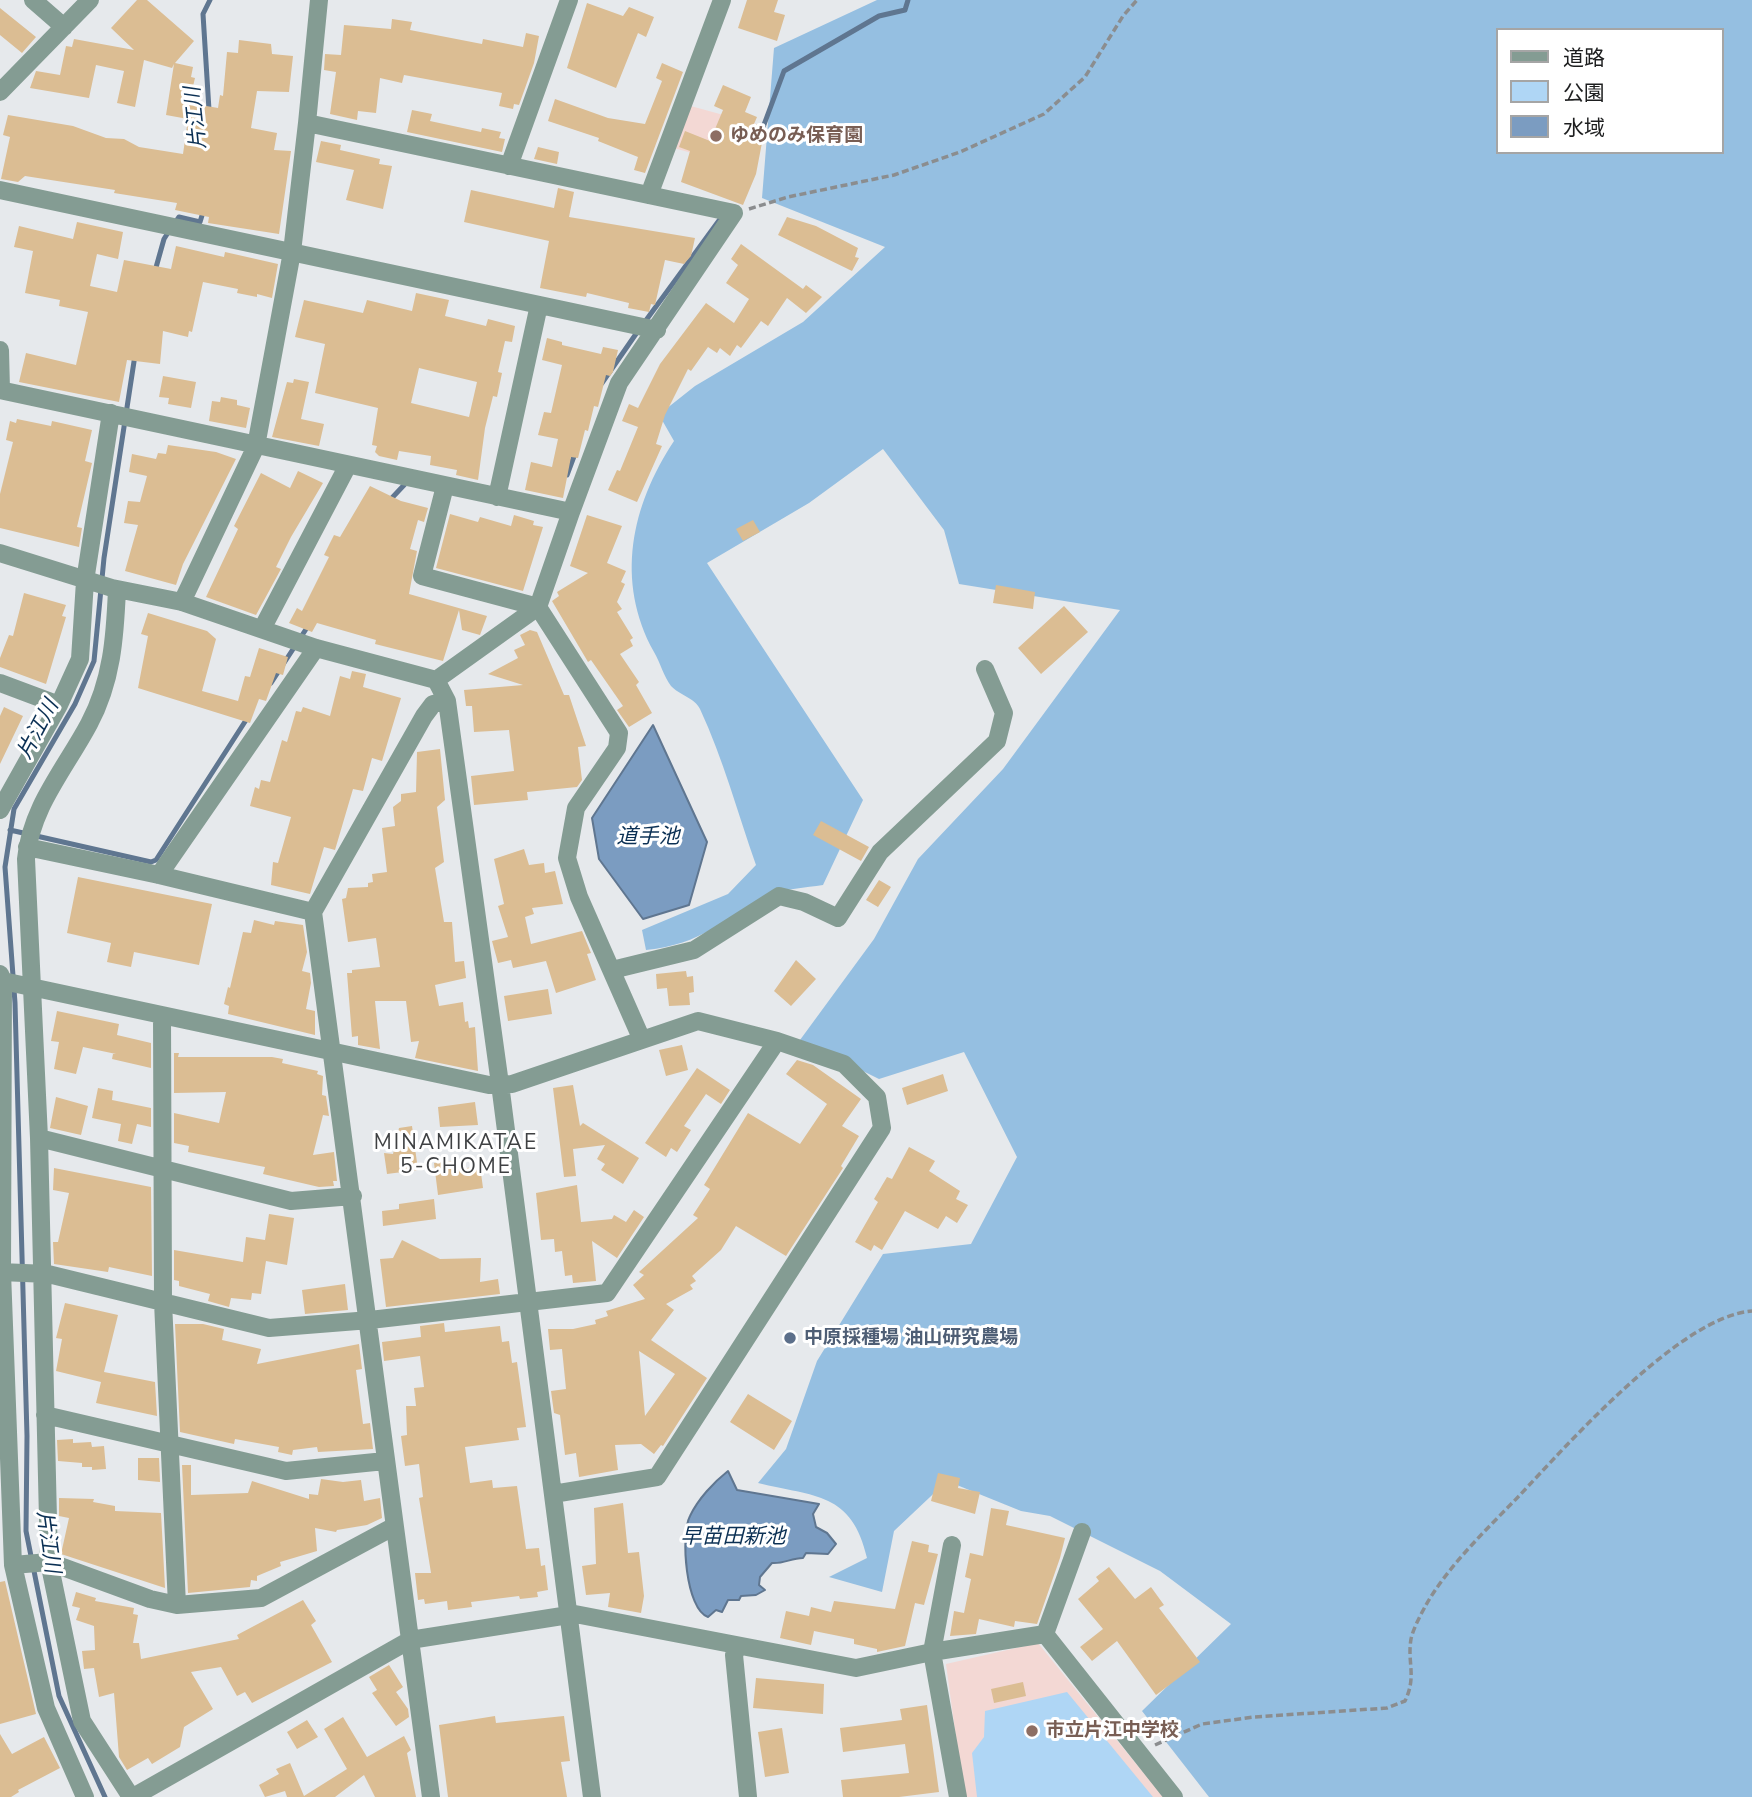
<!DOCTYPE html>
<meta charset="utf-8">
<style>
body{margin:0}
#map{position:relative;width:1752px;height:1797px;overflow:hidden;background:#e6e9ec;font-family:"Nunito Sans","Noto Sans JP",sans-serif}
canvas{display:block}
.legend{position:absolute;left:1496px;top:28px;width:228px;height:126px;box-sizing:border-box;background:#fff;border:2px solid #a5a5a5;margin:0;padding:9px 12px;list-style:none;font-size:21px;color:#1d1e1f}
.legend li{display:flex;align-items:center;gap:14px;height:35px}
.legend b{width:35px;border:2px solid #a5a5a5}
</style>
<div id="map">
<canvas width="1752" height="1797"></canvas>
<ul class="legend">
<li><b style="height:9px;background:#849c93"></b>道路</li>
<li><b style="height:19px;background:#afd6f5"></b>公園</li>
<li><b style="height:19px;background:#7b9cc1"></b>水域</li>
</ul>
</div>
<script>
const context = document.querySelector('canvas').getContext('2d');
context.lineJoin = 'round';
function paint(path, color) { context.fillStyle = color; context.fill(path, 'evenodd'); }
function strokePath(path, color, width, dash) { context.strokeStyle = color; context.lineWidth = width; context.lineCap = dash ? 'butt' : 'round'; context.setLineDash(dash || []); context.stroke(path); }
function drawText(font, color, halo, rows, align = 'center') {
  context.font = font + ' "Nunito Sans","Noto Sans JP",sans-serif'; context.lineWidth = 6; context.setLineDash([]); context.textBaseline = 'middle'; context.strokeStyle = halo; context.fillStyle = color; for (const [text, x, y, turn = 0] of rows) {
    context.save(); context.translate(x, y); context.rotate((+turn || 0) * Math.PI / 180); context.textAlign = isNaN(turn) ? turn : align; if (halo) context.strokeText(text, 0, 0); context.fillText(text, 0, 0); context.restore();
  }
}
paint(new Path2D(`
 M687,105L760,125L750,169L670,147Z
 M1038,1643L1163,1797H964L946,1664Z`), '#f3d8d4');
paint(new Path2D(`
 M1067,1692L1153,1797H977L972,1753L984,1737L985,1711Z`), '#afd6f5');
paint(new Path2D(`
 M877,0H1752V1797H1209L1142,1711L1231,1624L1160,1571L1050,1516L1021,1511L947,1481L894,1531L882,1592L829,1577L867,1558C852,1492 815,1497 758,1483L786,1449L817,1361L883,1254L971,1244L1017,1157L964,1052L879,1079L800,1040L874,939L918,859L1003,769L1120,610L959,584L944,530L883,449L809,503L707,563L863,800L823,885C806,888 784,888 769,896C721,920 703,944 646,950L642,930L728,894L756,865C738,814 723,758 700,709C695,698 679,695 671,686C664,677 660,662 654,652C615,581 631,506 674,441L662,420L666,409L695,386L803,322L885,247L762,198L774,48ZM1498,30H1722V152H1498Z`), '#95bfe1');
const water = new Path2D(`
 M653,725L707,842L689,905L643,919L599,859L592,818Z
 M728,1471L737,1490L819,1504L813,1514L816,1527L827,1533L836,1544L828,1554L806,1553L803,1558C791,1558 784,1564 772,1563L760,1577L759,1585L765,1590L756,1595L741,1596L739,1600H728L722,1612L716,1610L708,1617C686,1610 680,1535 690,1516C698,1499 714,1482 728,1471Z`);
paint(water, '#7b9cc1');
strokePath(water, '#5f7690', 2);
strokePath(new Path2D(`
 M209,110L203,14L210,0
 M762,130L784,71L879,16L905,10L908,0
 M175,223L179,217L200,222L204,209
 M155,271L164,239L169,231
 M644,323L723,215
 M602,383L638,331
 M567,475L576,451
 M389,501L406,483
 M271,683L310,623
 M10,830L151,862L156,860L248,717
 M105,1797L59,1696L26,1531L27,1436L15,1003L5,867L14,809L75,704L94,661L104,558L135,355`), '#5f7690', 5);
paint(new Path2D(`
 M137,0H147L194,41L175,63L193,67L191,77L195,78L189,103L218,108L220,95L223,96L227,52L238,53L239,40L271,44L272,54L293,56L289,92L257,91L251,128L277,133L274,150L291,151L279,234L208,223L209,217L175,210L177,203L114,193L115,190L25,176L18,182L1,179L10,137L3,135L8,115L73,126L106,138L124,139L139,147L183,154L188,119L166,115L174,64L172,68L144,60L135,107L117,103L124,71L96,65L89,98L30,88L36,71L60,75L66,46L72,47L74,39L134,50L111,28Z
 M747,0H778L774,12L785,15L777,41L738,28Z
 M587,3L623,16L629,7L654,17L646,37L638,33L616,88L567,68Z
 M0,8L36,37L22,53L0,35Z
 M392,19L412,22L410,30L482,44L483,39L523,47L526,33L539,36L534,63L519,105L514,104L513,109L499,106L502,93L404,75L402,83L380,78L376,113L358,111L357,120L330,114L336,72L324,70L325,54L341,55L344,25L391,29Z
 M662,63L683,72L645,173L634,170L638,157L598,141L599,138L548,121L555,99L608,118L645,124L662,81L656,78Z
 M723,85L751,97L745,112L757,117L754,124L765,127L756,174L743,205L681,182L690,151L679,147L685,131L710,141L723,110L714,106Z
 M412,110L432,114L430,121L481,132L482,128L501,132L499,138L505,139L502,152L407,132Z
 M321,141L341,145L340,150L380,159L379,164L392,166L383,209L346,200L354,170L316,162Z
 M538,147L559,152L557,164L534,159Z
 M558,188L574,192L569,217L695,238L691,256L684,264L665,260L655,305L651,304L649,312L628,308L629,303L587,293L586,297L540,288L549,241L464,222L471,190L554,208Z
 M787,217L816,226L858,248L855,257L859,258L852,271L778,235Z
 M77,222L123,232L118,259L97,254L90,286L117,292L124,260L171,269L176,246L224,257L225,252L278,264L272,298L257,294V297L237,293L238,289L203,282L192,332L189,331L188,337L163,331L160,364L127,360L119,402L19,382L26,353L76,365L88,312L59,306L60,300L25,293L33,251L14,247L19,226L73,239Z
 M741,244L803,289L806,285L822,297L806,313L787,298L768,326L761,321L741,348L737,345L730,356L720,348L717,353L708,347L691,371L688,369L665,415L656,444L662,446L637,502L608,490L617,470L620,471L638,427L622,421L629,404L638,408L660,364L706,303L734,323L749,299L726,283L738,265L731,259Z
 M416,293L449,300L445,316L486,326L488,319L515,326L512,342L505,341L498,372L502,373L497,397L493,396L485,428L478,480L456,475L457,470L430,465L431,456L399,451L397,460L379,456L375,452L377,446L372,445L378,408L315,393L325,344L295,337L304,300L363,313L367,300L412,311ZM419,368L477,382L469,417L411,403Z
 M547,338L562,342V345L601,354L603,347L618,350L613,372L610,376L606,375L598,407L594,406L588,431L585,430L578,458L571,457L563,498L525,490L531,462L552,467L558,439L538,435L544,412L551,413L562,365L542,360Z
 M163,376L196,382L191,408L168,404L169,398L159,397Z
 M294,379L309,382L301,419L324,424L319,446L272,437L287,382L293,383Z
 M221,397L237,400V405L250,408L246,428L209,421L212,401L220,402Z
 M17,419L51,426L52,421L92,430L85,461L92,463L77,527L82,528L79,547L0,528V494L13,442L6,440L10,421L16,423Z
 M168,445L216,452L236,459L183,564L176,585L125,571L138,525L124,523L128,501L140,502L147,476L129,472L132,454L156,459L158,453L166,454Z
 M298,471L323,483L291,537L276,567L281,569L256,615L206,597L238,529L234,526L261,473L290,488Z
 M370,486L401,501L428,508L424,522L418,520L410,549L417,551L409,594L487,616L480,635L462,630L459,610L443,661L375,644L376,640L317,623L312,632L289,623L297,608L302,611L329,557L324,555L334,535L340,537Z
 M450,514L478,522L480,517L511,526L514,515L534,521L533,525L543,527L523,591L436,568Z
 M587,515L622,526L607,563L626,571L621,582L625,584L617,602L622,609L617,612L633,638L630,640L633,646L620,654L639,682L636,685L652,713L629,727L617,710L623,706L591,660L588,662L552,601L559,596L557,592L588,573L570,566Z
 M753,520L760,532L743,541L736,529Z
 M996,585L1035,592L1033,609L993,603Z
 M24,593L66,605L62,616L66,617L46,684L0,667V658L9,635L13,636Z
 M1064,606L1088,632L1041,674L1018,648Z
 M148,613L207,631L216,639L202,691L238,701L245,676L250,677L259,648L288,657L283,675L276,673L266,701L259,699L250,723L138,688L148,636L141,634Z
 M530,630L537,632L564,695H569L586,746L578,747L582,780L577,787L527,792L528,800L474,805L471,776L514,771L509,730L474,732L472,706H466L464,690L523,685L488,674L518,658L514,650L525,645L520,635Z
 M352,671L366,674L363,687L401,698L382,761L372,758L363,791L353,789L335,850L324,847L310,894L271,885L273,862L278,863L291,817L250,806L255,787L259,789L261,780L270,782L282,740L287,742L296,711L301,712L303,707L330,716L340,676L350,679Z
 M4,707L23,716L0,764V716Z
 M440,749L445,800L437,807L444,862L435,868L444,922H452L455,962L464,961L466,978L435,985L439,1006L463,1002L465,1022L468,1021L469,1028L475,1027L478,1071L415,1058L419,1041L411,1042L406,1001H375L380,1049L358,1045V1036L352,1037L347,973H352V970L380,967L376,938L348,942L342,899L346,898L348,888L368,887V883L373,882L372,874L387,872L382,828L395,826L393,807L401,801V794L416,792L417,752Z
 M821,821L869,847L861,861L813,835Z
 M524,849L529,865L544,863L545,873L555,871L563,904L532,908L534,914L525,917L531,944L582,931L591,953L587,954L596,980L556,993L546,961L513,968L511,960L498,963L492,941L508,937L498,906L504,904L494,859Z
 M78,877L212,904L199,965L134,952L131,967L107,962L111,943L67,933Z
 M879,880L891,887L878,907L866,900Z
 M254,920L274,925L275,921L303,925L307,952L302,971L310,973L311,983L306,1009L315,1011V1035L228,1014L229,1006L224,1004L228,987L230,988L243,932L251,933Z
 M796,960L816,979L791,1006L774,991Z
 M686,971L687,977L693,976L694,992L689,993L690,1005L669,1006L667,988L657,989L656,974Z
 M548,989L552,1014L508,1021L504,996Z
 M57,1011L119,1024L117,1035L151,1043V1068L112,1059L113,1054H116L83,1047L76,1074L54,1069L59,1042L51,1041Z
 M682,1045L688,1070L666,1076L659,1050Z
 M174,1053H179L178,1057H272L283,1059L282,1063L318,1071L317,1074L323,1076L322,1095L326,1096L329,1116L323,1115L313,1155L334,1152L337,1181H333L334,1186L319,1187L263,1174L265,1167L188,1152L189,1146L174,1143V1113L219,1123L226,1092L174,1093Z
 M797,1060L813,1065L861,1099L842,1126L859,1136L841,1166L843,1168L786,1256L736,1226L721,1250L692,1276L696,1281L690,1285L693,1289L666,1304L674,1310L651,1340L707,1378L663,1446L661,1445L654,1454L641,1444L615,1445L618,1470L579,1477L576,1453L565,1455L560,1415L554,1413L551,1391L566,1389L562,1349L550,1350L548,1329H573L596,1324L595,1320L608,1316L606,1311L645,1299L633,1285L644,1275L639,1272L698,1218L693,1215L710,1189L704,1185L748,1113L800,1144L827,1104L786,1074ZM639,1351L675,1374L645,1416Z
 M697,1068L730,1090L721,1104L706,1094L684,1126L691,1130L677,1152L671,1148L666,1157L645,1143Z
 M943,1074L948,1091L907,1105L902,1088Z
 M573,1085L580,1126L583,1123L639,1158L623,1184L601,1170L605,1164L597,1159L605,1145L573,1149L576,1176L564,1177L553,1088Z
 M98,1088L113,1091L112,1100L151,1108V1127L137,1124L132,1144L118,1141L121,1124L92,1118Z
 M56,1097L88,1106L81,1135L50,1128Z
 M475,1102L478,1125L440,1127L438,1107Z
 M412,1126L418,1170L387,1174L384,1153L393,1154L399,1128Z
 M909,1147L935,1161L929,1171L960,1191L956,1199L968,1205L957,1223L946,1216L938,1229L905,1211L882,1250L874,1245L871,1251L855,1242L878,1202L874,1199L887,1177L892,1179Z
 M453,1161L454,1170L480,1166L483,1188L438,1195L434,1163Z
 M54,1168L151,1187L152,1276L109,1267L108,1272L54,1264L53,1242H58L69,1193L53,1190Z
 M577,1185L581,1222L612,1219L614,1215L626,1222L634,1210L644,1217L617,1258L592,1241L596,1281L573,1283L572,1275L565,1276L562,1251L555,1252L554,1239L541,1240L536,1193Z
 M434,1199L436,1219L383,1226L382,1211L399,1209V1204Z
 M269,1214L294,1218L287,1265L266,1261L261,1294L252,1293L251,1300L231,1298L229,1307L208,1301L210,1294L179,1286V1281L174,1280V1250L243,1262L246,1237L265,1240Z
 M402,1240L440,1259L481,1258L480,1282L498,1279L500,1294L386,1307L380,1259L393,1258Z
 M345,1284L348,1310L305,1314L302,1290Z
 M65,1303L118,1315L104,1372L155,1382L157,1416L96,1403L101,1382L56,1371L62,1339L56,1338Z
 M444,1323L445,1332L500,1326L502,1342L509,1341L512,1363L517,1362L526,1427L517,1428L519,1440L465,1447L470,1483L492,1480L493,1488L517,1486L526,1549L539,1548L541,1566L545,1565L548,1590L537,1592L538,1597L520,1599L519,1596L471,1602L472,1607L448,1610L447,1601L425,1604L424,1599L418,1600L415,1573H431L419,1498L423,1497L419,1464L405,1466L401,1436L407,1435L406,1406H416L414,1388L424,1387L420,1356L384,1361L382,1342L421,1337L420,1326Z
 M175,1324H203L224,1329L222,1340L261,1349L257,1364L359,1344L362,1369L356,1370L363,1424L370,1423L373,1449L318,1452L317,1447L293,1450L292,1455L278,1452L279,1447L235,1439L234,1444L180,1432Z
 M748,1394L792,1421L774,1450L730,1422Z
 M73,1439V1443L91,1442L92,1447L104,1446L106,1469L92,1470V1467H82V1463L58,1461L57,1440Z
 M138,1458H159L160,1482L138,1480Z
 M182,1465H191V1495L248,1493L252,1481L309,1499V1494L318,1495L321,1479L343,1482L361,1480L364,1501L380,1498L382,1518L367,1525L337,1530L336,1532L315,1528L317,1551L280,1562L281,1566L257,1576V1581L251,1580L250,1587L188,1593Z
 M938,1473L960,1478L958,1488L980,1492L975,1514L931,1501Z
 M59,1498L94,1499L93,1502L115,1506V1511L161,1513L165,1588L61,1554L69,1518L59,1516Z
 M623,1503L628,1553L639,1552L644,1596L641,1613L608,1607L610,1593L586,1595L582,1566L596,1564L594,1508Z
 M991,1508L1009,1511L1006,1525L1065,1538L1060,1558L1037,1624L1015,1621L1014,1627L979,1619L976,1634L950,1636L954,1611L964,1613L971,1579L965,1577L970,1553L983,1556Z
 M912,1541L929,1545L928,1552L938,1554L924,1605L915,1603L905,1646L877,1652V1649L854,1644V1639L814,1631L811,1645L780,1638L786,1611L809,1616L811,1607L831,1612L834,1601L895,1609Z
 M1109,1567L1135,1599L1151,1587L1164,1605L1159,1608L1200,1662L1156,1695L1117,1641L1092,1661L1080,1647L1103,1629L1078,1599L1099,1581L1096,1577Z
 M5,1581L36,1714L0,1724V1582Z
 M76,1592L96,1598L95,1601L134,1608L133,1614L138,1615L133,1643H139L141,1659L239,1639L237,1635L303,1600L316,1621L311,1625L332,1662L252,1703L245,1692L237,1696L221,1667L191,1672L213,1709L184,1727L180,1747L152,1764L148,1758L127,1770L119,1757L114,1693L99,1697L94,1668L84,1669L82,1651L95,1650L94,1626L76,1620L80,1608L72,1606Z
 M389,1665L403,1687L396,1692L408,1709L409,1717L396,1726L372,1693L377,1690L369,1677Z
 M756,1678L824,1684L823,1714L753,1708Z
 M1023,1682L1026,1696L994,1703L991,1689Z
 M927,1705L939,1792L899,1797H843L841,1780L909,1773L905,1744L843,1752L840,1728L902,1720L900,1709Z
 M495,1716L496,1723L564,1716L570,1761L561,1762L567,1797H448L439,1725Z
 M343,1717L367,1757L404,1736L411,1750L407,1753L416,1797H375L364,1775L335,1797H287L285,1791L265,1797L259,1785L279,1774L276,1769L290,1763L304,1796L347,1769L324,1729Z
 M307,1720L318,1737L297,1749L287,1732Z
 M782,1728L789,1773L765,1777L758,1732Z
 M0,1734L12,1754L44,1737L60,1768L18,1790L19,1792L11,1797H0Z`), '#dbbd93');
strokePath(new Path2D(`
 M749,209L788,197L894,175L960,152L1044,114L1085,77L1123,16L1137,0
 M1155,1745L1202,1724L1254,1717L1387,1708L1405,1701C1417,1676 1407,1663 1411,1639C1413,1629 1421,1614 1426,1605C1448,1566 1488,1528 1519,1496C1567,1445 1681,1316 1752,1311`), '#8b8d8f', 3.5, [7, 3.5]);
strokePath(new Path2D(`
 M33,0L64,27
 M0,92L90,0
 M307,123L319,0
 M509,166L569,0
 M0,190L657,330
 M649,195L722,0
 M0,350L1,390
 M0,390L571,512L538,607L436,680
 M445,486L422,576L538,607L619,733L617,748L576,808L567,858L579,897L642,1040
 M497,497L539,305
 M0,553L112,588L182,602L316,648L436,680L447,701L500,1084L592,1797
 M117,589C115,637 112,681 89,724C65,769 31,807 26,859L39,1138L49,1562L82,1721L131,1797
 M182,602L256,446L292,252L307,123L734,213L619,383L571,512
 M262,629L348,465
 M0,683L59,705
 M0,810L59,705L80,659L85,581L111,413
 M27,847L159,875L313,912
 M159,875L316,648
 M612,970L694,950L779,896L804,902L838,918L880,852L997,741L1004,713L985,669
 M0,974L3,981L2,1272L13,1565L46,1708L85,1797
 M3,981L489,1085L512,1084L698,1021L777,1041L844,1064L877,1097L882,1128L657,1477L553,1494
 M162,1015L163,1302L177,1605
 M39,1138L291,1201L353,1196
 M0,1272L48,1274L269,1328L370,1320L607,1293L777,1041
 M45,1415L286,1471L385,1461
 M1082,1532L1045,1634L1174,1797
 M952,1545L932,1652L958,1797
 M13,1565L49,1562L150,1599L177,1605L261,1598L393,1527
 M738,1646L734,1655L748,1797
 M133,1797L410,1640L575,1614L856,1668L932,1652L1045,1634
 M431,1797L313,912L424,716L433,704L447,701`), '#849c93', 18);
for (const [x, y, r, color] of [
 [716,136,7,"#8d6e63"],
 [790,1338,7,"#5c6f8a"],
 [1032,1731,7,"#8d6e63"]
]) { const dot = new Path2D(); dot.arc(x, y, r, 0, 2 * Math.PI); context.fillStyle = color; context.fill(dot); strokePath(dot, '#fff', 2.5); }
drawText('bold 19px', '#785e54', '#fff', [
 ["ゆめのみ保育園",730,136],
 ["市立片江中学校",1046,1731]
], 'left');
drawText('bold 19px', '#4e5e75', '#fff', [
 ["中原採種場 油山研究農場",804,1338]
], 'left');
drawText('italic 21px', '#0b3054', '#fff', [
 ["片江川",197,118,-96],
 ["片江川",39,730,-62],
 ["道手池",648,838],
 ["早苗田新池",733,1538],
 ["片江川",47,1542,82]
]);
context.letterSpacing = '2px';
drawText('21px', '#3f4143', '#fff', [
 ["MINAMIKATAE",456,1144],
 ["5-CHOME",456,1168]
]);
context.letterSpacing = '0px';
</script>
